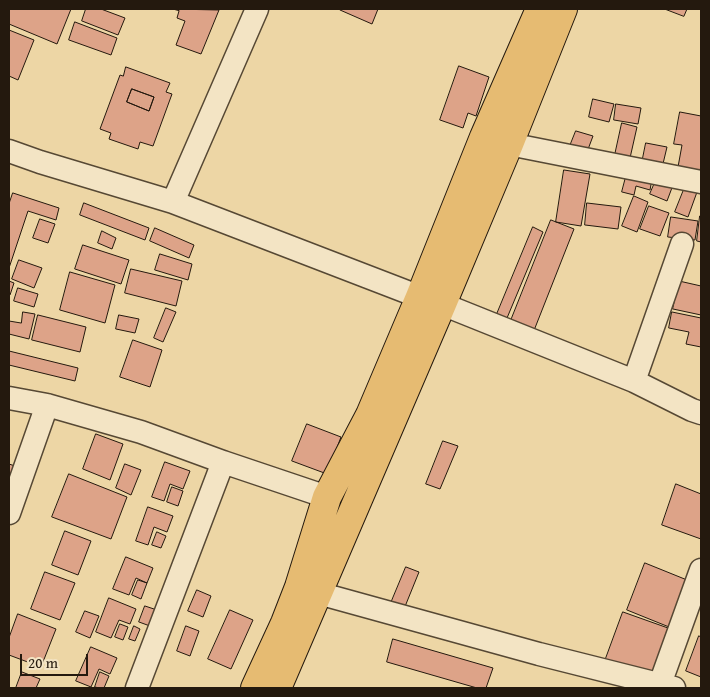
<!DOCTYPE html>
<style>
body{margin:0}
#map{position:relative;width:710px;height:697px;overflow:hidden;background:#edd6a5;font-family:"Gentium Book Plus",serif}
canvas{display:block}
.frame{position:absolute;inset:0;border:10px solid #24190e;pointer-events:none}
.scale{position:absolute;left:20px;top:654px;width:68px;height:22px;box-sizing:border-box;border:2px solid #24190e;border-top:0;padding-left:6px;font-size:15px;line-height:18px;white-space:nowrap;color:#24190e;-webkit-text-stroke:4px #f3e4c4;paint-order:stroke}
</style>
<div id="map">
<canvas width="710" height="697"></canvas>
<div class="frame"></div>
<div class="scale">20 m</div>
</div>
<script>
const context = document.querySelector('canvas').getContext('2d');
context.lineJoin = 'round';
function paint(path, color) { context.fillStyle = color; context.fill(path, 'evenodd'); }
function strokePath(path, color, width, dash) { context.strokeStyle = color; context.lineWidth = width; context.lineCap = dash ? 'butt' : 'round'; context.setLineDash(dash || []); context.stroke(path); }
const building = new Path2D(`
 M9,9H71L57,44L9,24Z
 M86,9H101L125,18L118,35L82,21Z
 M173,9L219,10L201,54L176,45L185,21L177,18L179,11Z
 M340,9H378L372,24L340,10Z
 M665,9H687L684,16Z
 M75,22L117,38L111,55L69,40Z
 M9,30L34,40L18,80L9,76Z
 M459,66L489,77L476,116L468,113L463,128L440,120Z
 M126,67L170,83L166,92L172,94L153,146L140,142L138,149L109,139L111,133L100,129L120,75L123,76ZM132,89L154,97L149,111L127,102Z
 M132,89L154,97L149,111L127,102Z
 M593,99L614,104L609,122L589,117Z
 M616,104L641,108L638,124L614,120Z
 M680,112L701,116V164L700,172L678,167L682,145L674,144Z
 M622,123L637,127L630,158L615,155Z
 M576,131L593,136L587,152L570,146Z
 M646,143L667,147L662,168L642,163Z
 M564,170L590,174L581,226L556,222Z
 M627,173L652,179L650,190L636,186L634,195L622,192Z
 M657,178L673,185L667,201L650,194Z
 M685,187L697,192L688,217L675,212Z
 M13,193L59,208L56,220L28,211L9,268V204Z
 M634,196L648,202L637,232L622,226Z
 M84,203L149,228L145,240L80,215Z
 M587,203L621,207L618,229L585,225Z
 M649,206L669,213L660,236L640,229Z
 M700,216H701V242L697,241Z
 M671,217L698,221L695,240L668,237Z
 M40,219L55,224L48,243L33,238Z
 M551,220L574,229L533,333L510,323Z
 M533,227L543,232L507,318L497,314Z
 M155,228L194,245L189,258L150,241Z
 M102,231L116,238L112,249L98,243Z
 M83,245L129,260L121,284L75,269Z
 M160,254L192,264L188,280L155,270Z
 M19,260L42,268L34,288L12,279Z
 M131,269L182,281L176,306L125,293Z
 M70,272L115,285L105,323L60,310Z
 M9,281L14,283L10,295H9Z
 M679,281L701,286V315L673,309Z
 M18,288L38,294L34,307L14,301Z
 M166,308L176,312L163,342L154,338Z
 M23,312L35,314L29,339L9,334V321L21,323Z
 M672,312L701,318V347L686,344L689,332L669,328Z
 M38,315L86,327L80,352L32,340Z
 M119,315L139,319L135,333L116,329Z
 M133,340L162,350L150,387L120,377Z
 M9,351L78,368L75,381L9,365Z
 M307,424L341,437L327,474L292,461Z
 M96,434L123,444L110,480L83,469Z
 M443,441L458,446L440,489L426,484Z
 M165,462L190,471L183,489L170,484L164,501L152,497Z
 M9,464L15,466L9,482Z
 M125,464L141,470L131,495L116,488Z
 M69,474L127,497L111,539L52,517Z
 M676,484L701,494V539L662,525Z
 M172,487L183,491L178,506L167,502Z
 M148,507L173,516L167,532L154,527L148,545L136,541Z
 M65,531L91,541L78,575L52,565Z
 M157,532L166,536L161,548L152,545Z
 M126,557L153,568L147,583L136,578L129,595L113,589Z
 M645,563L692,582L674,629L627,610Z
 M406,567L419,572L404,609L391,603Z
 M45,572L75,583L60,620L31,609Z
 M138,580L147,583L141,599L132,595Z
 M197,590L211,596L203,617L188,611Z
 M109,598L136,609L130,624L119,620L111,638L96,632Z
 M145,606L157,610L150,626L139,622Z
 M230,610L253,620L231,669L208,659Z
 M85,611L99,616L90,638L76,632Z
 M623,612L668,628L651,677L605,661Z
 M18,614L56,629L41,667L9,655V638Z
 M120,624L128,627L123,640L115,637Z
 M134,626L140,629L135,641L129,639Z
 M186,626L199,631L190,656L177,651Z
 M699,636L701,637V677L686,671Z
 M393,639L493,668L486,688H477L387,662Z
 M91,647L117,658L110,674L99,669L91,687L76,681Z
 M22,672L40,679L36,688H16Z
 M100,672L109,676L104,688H99L95,687Z`);
paint(building, '#dda388');
strokePath(building, '#24190e', 1);
const minor = new Path2D(`
 M509,144L701,182
 M9,151L40,162L173,202L420,297
 M173,202L257,9
 M442,304L634,381L692,410L701,413
 M634,381L682,244
 M9,398L47,405L141,432L223,462L327,497
 M9,513L47,405
 M318,593L539,654L674,688
 M660,684L701,570
 M137,688L223,462`);
const major = new Path2D(`
 M255,688L285,623L299,587L327,497L370,415L420,297L484,137L540,9
 M277,688L442,304L509,144L563,9`);
strokePath(minor, '#564834', 25);
strokePath(major, '#24190e', 30);
strokePath(minor, '#f3e4c4', 22);
strokePath(major, '#e6bb72', 28);
</script>
